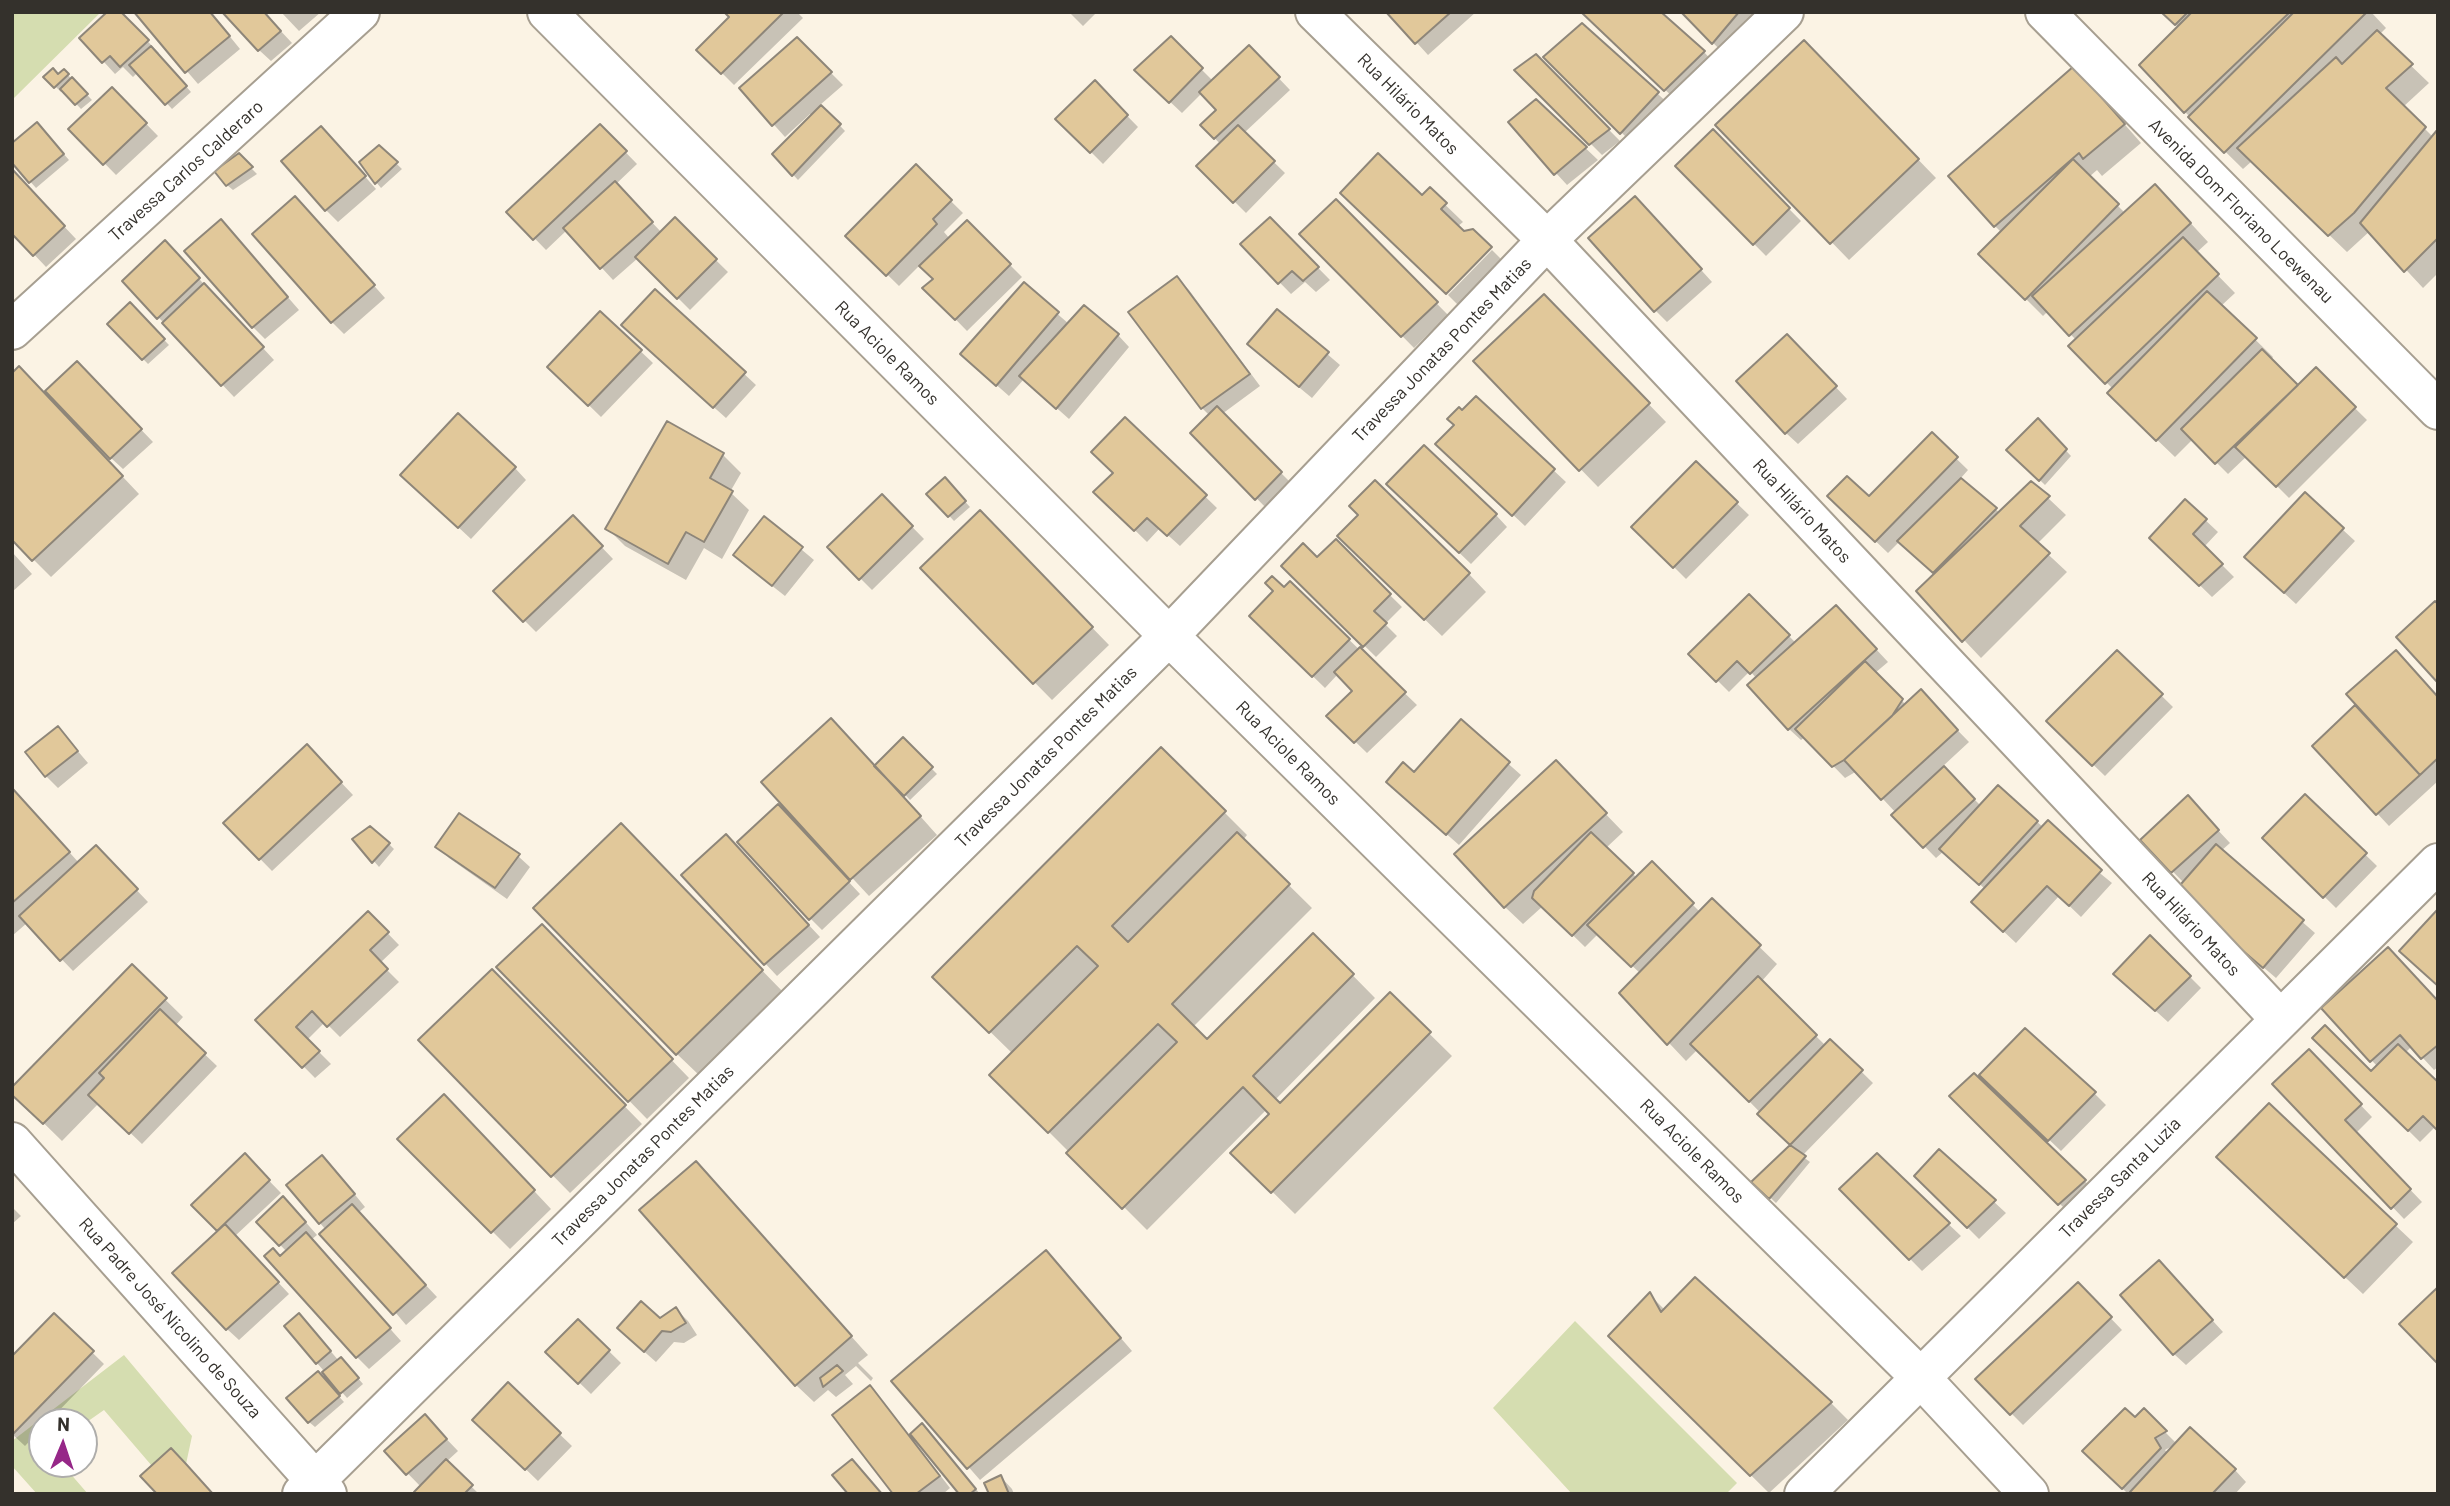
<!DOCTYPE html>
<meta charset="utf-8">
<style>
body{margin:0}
#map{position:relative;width:2450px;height:1506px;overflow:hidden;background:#fbf3e4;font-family:Barlow,sans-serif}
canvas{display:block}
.frame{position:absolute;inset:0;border:14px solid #34312c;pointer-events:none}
.north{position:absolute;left:28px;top:1408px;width:70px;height:70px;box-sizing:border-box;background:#fff;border:2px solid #aeadab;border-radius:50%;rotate:2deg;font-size:19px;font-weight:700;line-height:28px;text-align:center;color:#34312c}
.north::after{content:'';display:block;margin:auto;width:24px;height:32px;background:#962788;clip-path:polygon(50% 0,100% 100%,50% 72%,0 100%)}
</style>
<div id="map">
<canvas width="2450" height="1506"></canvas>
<div class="frame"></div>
<div class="north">N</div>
</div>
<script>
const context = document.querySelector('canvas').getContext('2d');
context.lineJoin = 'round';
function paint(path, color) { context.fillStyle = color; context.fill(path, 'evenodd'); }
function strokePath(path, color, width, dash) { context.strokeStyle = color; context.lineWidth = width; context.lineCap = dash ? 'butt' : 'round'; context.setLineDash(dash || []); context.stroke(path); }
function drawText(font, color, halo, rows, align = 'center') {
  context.font = font + ' Barlow,sans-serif'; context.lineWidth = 6; context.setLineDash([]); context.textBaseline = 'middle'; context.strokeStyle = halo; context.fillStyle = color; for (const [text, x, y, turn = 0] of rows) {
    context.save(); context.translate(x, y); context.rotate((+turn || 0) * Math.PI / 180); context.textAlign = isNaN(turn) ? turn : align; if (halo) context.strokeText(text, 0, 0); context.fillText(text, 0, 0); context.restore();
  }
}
paint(new Path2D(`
 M12,12H101L12,100Z
 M1575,1321L1737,1483L1726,1494H1572L1493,1408Z
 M124,1355L192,1436L186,1464L152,1466L104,1410L84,1424V1422H42V1464H62L88,1494H37L12,1466V1441Z`), '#d5ddb0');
paint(new Path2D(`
 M119,12L159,53L157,54L191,92L172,109L138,72L133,77L123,67L115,74L82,38Z
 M136,12H210L240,49L198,84Z
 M263,12L292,43L271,61L259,50Z
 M281,12H321L299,31Z
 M726,12H797L803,18L734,85L699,50L732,17Z
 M1069,12H1097L1083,26Z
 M1389,12H1476L1428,55Z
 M1583,12L1704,52L1715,64L1677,101Z
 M1683,12H1761L1724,54Z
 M2163,12H2371L2386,28L2379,35L2429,83L2403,107L2433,137L2438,132V273L2423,288L2370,231L2347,252L2252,161L2243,169L2185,112L2142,65L2179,28Z
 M1582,25L1670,105L1633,144L1546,57Z
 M1170,38L1213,81L1249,47L1290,90L1244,133L1285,173L1246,213L1199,166L1221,145L1203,125L1219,110L1202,93L1182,113L1149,82Z
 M797,39L843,85L820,105L845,131L798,180L774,154L812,117L810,114L785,137L741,88Z
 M1536,56L1620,141L1602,155L1517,70Z
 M1822,60L1936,178L1849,260L1718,125Z
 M64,71L92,100L81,109L63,90L61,92L46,77L58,76Z
 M1095,83L1138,127L1103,164L1058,119Z
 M2091,86L2141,143L2102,176L2097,170L2089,177L2125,213L2173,204L2208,242L2196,253L2235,293L2221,306L2273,357L2271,360L2298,387L2316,370L2367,420L2289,498L2247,456L2228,474L2193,439L2175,457L2127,411L2113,389L2071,347L2077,341L2048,311L2043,316L1981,254L2002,233L1995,226Z
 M112,89L158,136L116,175L71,129Z
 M1536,101L1598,160L1567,185L1556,173Z
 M600,126L637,164L616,184L662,233L675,220L728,272L690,310L638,258L613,280L567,230L546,250L509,212Z
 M42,129L69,160L36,188L12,161Z
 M1713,132L1801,221L1766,256L1677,166Z
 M333,140L376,189L338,222L326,210Z
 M379,147L402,169L381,188L376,182Z
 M238,155L257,174L233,190L227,185Z
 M916,167L963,213L944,232L950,239L967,222L1022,277L967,331L925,288L935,279L920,265L899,286L848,236Z
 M12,171L76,239L46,267L12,231Z
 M1430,190L1463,222L1457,227L1445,292L1422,198Z
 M1336,201L1448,315L1414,348L1302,234Z
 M307,210L385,298L344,334L332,322Z
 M1647,210L1712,282L1667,322L1655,310Z
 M1270,219L1330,280L1316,292L1305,282L1291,294L1242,244Z
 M232,233L299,310L265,339L253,327Z
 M1492,250L1508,266L1464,311L1448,295Z
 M177,255L274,360L234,397L124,281Z
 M1177,278L1189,290L1260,386L1222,414L1293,485L1268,510L1193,433L1210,416L1202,408Z
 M1024,285L1069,324L1118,335L1129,347L1069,419L1024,379L1009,396L975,366Z
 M655,291L756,385L726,418L635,337Z
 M1544,296L1666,422L1598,487L1476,361Z
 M130,305L169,345L148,364L109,324Z
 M1277,311L1340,365L1312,398L1261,356Z
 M600,313L653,363L601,417L561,378Z
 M1799,348L1847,399L1798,444L1786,433Z
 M77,363L153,442L123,469L111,458Z
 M37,386L139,494L51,577L33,559Z
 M1476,398L1566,482L1525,526L1450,456L1462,412Z
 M1125,419L1217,508L1180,546L1160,528L1147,542L1096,492L1115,473Z
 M2038,421L2071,456L2045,485L2009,450Z
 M1932,435L1968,470L1960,479L2000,513L2048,498L2066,515L2037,544L2067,572L1981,658L1918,591L1936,574L1900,541L1888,553L1841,508L1869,499Z
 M723,455L741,473L730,492L749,510L722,559L704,548L686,580L625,546L608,529Z
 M1696,464L1749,515L1686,579L1634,527Z
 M515,468L526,480L471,539L414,486Z
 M945,480L970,507L954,521L929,494Z
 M2305,495L2355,541L2296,604L2258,569Z
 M882,496L924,539L872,590L829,547Z
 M1400,496L1496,515L1507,527L1471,564Z
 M2185,501L2218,532L2204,547L2234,577L2212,597L2151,538Z
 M573,517L613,559L536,632L495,591Z
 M765,519L814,560L785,596L747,566Z
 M997,530L1109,645L1052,700L922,568Z
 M1336,542L1402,607L1385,624L1397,636L1376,657L1283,566L1317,560Z
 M12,552L32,574L12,592Z
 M1357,554L1469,574L1486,592L1442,636Z
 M1290,583L1417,705L1367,753L1329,716L1354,691L1338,674L1325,688L1251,616L1276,591L1284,589Z
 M1749,597L1796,643L1848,619L1888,662L1875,673L1906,705L1932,704L1969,742L1942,767L1981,806L2037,822L2112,883L2081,917L2059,896L2016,943L1985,914V889L1944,851L1936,858L1894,815L1896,813L1857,771L1845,778L1805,737L1801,740L1789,729L1757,679L1750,671L1729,692L1691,654Z
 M2117,652L2173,707L2105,776L2048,721Z
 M2438,698V781L2389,826L2314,746L2358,705Z
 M1461,722L1521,775L1459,845L1400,793Z
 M58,728L88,763L58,788L46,776Z
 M903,740L937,774L910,800L898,787L896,789L937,835L869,896L763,782L875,767Z
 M1161,749L1247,835L1243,840L1312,908L1193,1027L1207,1041L1313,935L1375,998L1275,1100L1280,1105L1390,995L1452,1056L1295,1214L1233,1153L1272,1114L1267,1109L1147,1230L992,1075L1013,1054L934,977Z
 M318,758L353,795L272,871L225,823Z
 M1573,780L1623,832L1606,848L1637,878L1652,864L1701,913L1712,901L1777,964L1761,982L1825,1045L1830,1041L1873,1083L1802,1156L1810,1162L1776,1203L1754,1182L1792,1145L1698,1049L1686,1061L1622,993L1641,974L1598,934L1585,947L1543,906L1523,924L1505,907Z
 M12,788L79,863L107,859L148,902L73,971L27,923L12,936Z
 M2305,796L2377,866L2336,908L2265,838Z
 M2199,810L2230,843L2221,851L2315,933L2276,978L2188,903L2184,883L2142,840Z
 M789,818L860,894L822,930L810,918Z
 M355,839L389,844L394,849L379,867Z
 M438,846L518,856L530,867L507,899L449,858Z
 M737,848L820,937L777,976L683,875Z
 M644,849L785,994L700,1076L677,1054Z
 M368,913L399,945L380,963L399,982L340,1037L325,1022L307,1040L331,1064L315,1078L258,1020Z
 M542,926L689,1078L647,1119L499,967Z
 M2150,937L2201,988L2168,1022L2127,985Z
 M132,967L183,1017L175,1026L217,1066L142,1144L99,1103L62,1141L12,1092Z
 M492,971L642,1124L570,1193L420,1040Z
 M2438,1003V1067L2434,1070L2412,1046L2405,1053L2436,1126L2420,1142L2315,1038L2371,1073L2377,1066L2323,1008Z
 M2309,1051L2372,1117L2356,1133L2422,1202L2404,1219L2275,1084Z
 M1974,1075L2096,1192L2071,1215L1952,1096Z
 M1981,1075L2094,1093L2106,1105L2061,1151Z
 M462,1114L551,1209L510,1249L400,1139Z
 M1939,1151L2006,1213L1979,1239L1916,1176Z
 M245,1156L281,1193L235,1236L289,1294L239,1340L227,1329L220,1231L194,1205Z
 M1877,1156L1961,1236L1922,1271L1841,1189Z
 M696,1163L868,1355L858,1363L873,1378L871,1381L856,1366L845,1375L853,1384L836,1397L828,1390L814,1402L796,1385Z
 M334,1169L365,1207L358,1213L437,1297L406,1325L320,1223Z
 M2236,1175L2395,1225L2413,1242L2363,1294Z
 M12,1207L21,1216L12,1224Z
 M295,1210L317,1235L311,1240L401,1341L369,1369L357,1357L287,1252L258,1222Z
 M1057,1264L1132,1351L980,1480L894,1382Z
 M2171,1275L2223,1332L2186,1365L2174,1354Z
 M2078,1284L2122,1330L2023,1425L1977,1379Z
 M1650,1295L1665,1310L1831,1403L1848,1420L1769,1493L1610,1336Z
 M676,1309L688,1321L697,1335L684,1343L674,1342L656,1362L631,1340Z
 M55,1316L104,1364L48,1422H42V1428L25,1446L12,1434Z
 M578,1321L621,1363L591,1394L548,1352Z
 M310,1327L339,1361L346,1364L363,1384L347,1398L317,1363Z
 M323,1379L344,1402L315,1427L309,1422Z
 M508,1385L572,1446L538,1481L475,1420Z
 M870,1387L881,1399L950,1488L943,1494H896Z
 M2144,1411L2177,1444L2235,1470L2246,1482L2235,1494H2128L2085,1451L2135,1420ZM2176,1444L2168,1454L2165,1450Z
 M922,1426L934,1438L980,1494H962Z
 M436,1428L458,1451L446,1462L479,1494H419L421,1487L386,1451Z
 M1001,1477L1012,1489L1014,1494H991Z`), '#0003');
const building = new Path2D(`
 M107,12H121L149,40L120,67L110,56L102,63L79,38Z
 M134,12H210L230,36L185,73Z
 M222,12H264L281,31L258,51Z
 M724,12H784L721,74L696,50L729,17Z
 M1386,12H1451L1415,44Z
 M1581,12H1661L1705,51L1664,91Z
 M1681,12H1739L1712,44Z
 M2161,12H2188L2175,25Z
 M2192,12H2290L2184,113L2139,65Z
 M2294,12H2367L2224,153L2188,117Z
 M1582,23L1659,92L1620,134L1543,57Z
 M2377,30L2413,64L2386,88L2426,127L2354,213L2328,236L2237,148L2336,57L2342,64Z
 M1171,36L1203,68L1169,103L1134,70Z
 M797,37L832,72L772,126L739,88Z
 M1804,40L1919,159L1830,244L1715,125Z
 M1249,45L1280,77L1214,139L1200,125L1216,110L1199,92Z
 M151,46L187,86L165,105L129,65Z
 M1536,54L1610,129L1589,145L1514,70Z
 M2074,66L2125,124L2083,159L2079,153L1994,227L1948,176Z
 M53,68L58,74L64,69L69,74L54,88L43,77Z
 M72,77L88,94L75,105L60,89Z
 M1095,80L1128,115L1090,153L1055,119Z
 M112,87L147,123L103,165L68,129Z
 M1536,99L1587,147L1554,175L1508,122Z
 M821,105L841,124L792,176L772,154Z
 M37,122L64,154L29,183L12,163V143Z
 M600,124L627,151L533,240L506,212Z
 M1238,125L1275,161L1233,203L1196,166Z
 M321,126L366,176L325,211L281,161Z
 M1713,129L1790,208L1753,245L1675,166Z
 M2438,129V238L2404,272L2360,223Z
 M379,145L398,162L375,184L359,162Z
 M239,153L253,167L226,186L214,171Z
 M1378,153L1422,195L1430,187L1447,203L1441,209L1464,231L1473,229L1492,247L1446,294L1340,193Z
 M2073,159L2119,204L2025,300L1978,254Z
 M916,164L952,200L933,219L937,224L886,276L845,236Z
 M12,169L65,226L33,256L12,234Z
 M615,181L653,222L600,269L563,228Z
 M2155,184L2191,223L2069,336L2032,296Z
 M295,196L375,285L331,323L252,234Z
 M1635,196L1702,269L1654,312L1588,238Z
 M1336,199L1438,302L1401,337L1299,234Z
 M675,217L717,259L677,299L635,257Z
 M1270,217L1319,267L1303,281L1292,271L1278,284L1240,244Z
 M221,219L288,297L252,328L184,251Z
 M967,220L1011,264L955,320L922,288L933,279L919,266Z
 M2183,237L2219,274L2105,384L2068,346Z
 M165,240L200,278L157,319L122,281Z
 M1177,276L1250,374L1201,409L1128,312Z
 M1024,282L1059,312L996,386L960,354Z
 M204,283L264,347L221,386L162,323Z
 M655,289L746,372L713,408L621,325Z
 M2207,291L2257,338L2156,441L2107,393Z
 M1544,294L1650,403L1579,471L1473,361Z
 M130,302L165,339L142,360L107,324Z
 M1084,305L1119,334L1056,409L1019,376Z
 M1277,309L1329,352L1299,387L1247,344Z
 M600,311L642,350L588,406L547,367Z
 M1787,334L1837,386L1785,434L1736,381Z
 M2262,349L2298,385L2215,464L2181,429Z
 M77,361L142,429L110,459L45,391Z
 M19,366L123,476L32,561L12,540V373Z
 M2316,367L2356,407L2276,487L2235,447Z
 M1476,396L1555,469L1512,516L1435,444L1454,425L1447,419L1459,407L1462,410Z
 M1217,406L1282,472L1255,500L1190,433Z
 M458,413L516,467L458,528L400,475Z
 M1125,417L1207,495L1167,536L1147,518L1134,531L1093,492L1113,473L1091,452Z
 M2038,418L2067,449L2039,481L2006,450Z
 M667,421L724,453L710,478L733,491L704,542L686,532L668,564L605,529Z
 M1932,432L1958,457L1875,542L1827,496L1847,476L1869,496Z
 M1424,445L1497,514L1459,553L1386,484Z
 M1696,461L1738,502L1673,568L1631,527Z
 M945,477L966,501L948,517L926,494Z
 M1961,478L1997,508L1933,573L1897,541Z
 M1375,480L1470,573L1424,620L1337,536L1358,515L1349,506Z
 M2031,481L2050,496L2020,526L2050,553L1962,642L1916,591Z
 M2305,492L2344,528L2284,593L2244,557Z
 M882,494L913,526L859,580L827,547Z
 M2185,499L2207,519L2193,534L2223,564L2199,586L2149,538Z
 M980,510L1093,627L1033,684L920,568Z
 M573,515L603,546L523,622L493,591Z
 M764,516L803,547L772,586L733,555Z
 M1336,539L1391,594L1374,611L1387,623L1363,647L1281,566L1303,543L1317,557Z
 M1272,576L1284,587L1290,581L1350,639L1312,677L1249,616L1273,591L1265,583Z
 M1749,594L1790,635L1750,674L1737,661L1716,682L1688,654Z
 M2435,601L2438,604V683L2396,637Z
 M1836,605L1877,649L1788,730L1747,685Z
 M1360,647L1406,692L1354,743L1326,716L1352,691L1334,672Z
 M2117,650L2163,694L2092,766L2046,721Z
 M2396,650L2438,697V758L2420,775L2346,694Z
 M1865,661L1903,699L1892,716L1844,760L1832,767L1795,729Z
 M1921,689L1958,730L1881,800L1844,760Z
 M2355,705L2420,775L2376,815L2312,746Z
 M831,718L921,816L850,880L761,782Z
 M1461,719L1510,762L1446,835L1386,782L1403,762L1414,772Z
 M58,726L78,751L45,777L25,752Z
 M903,737L933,767L904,796L874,766Z
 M307,744L342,782L259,860L223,823Z
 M1161,747L1226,811L1112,926L1128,942L1237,832L1290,884L1172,1004L1207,1039L1313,933L1354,974L1253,1076L1280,1103L1390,992L1431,1032L1271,1193L1230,1153L1269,1114L1243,1087L1122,1209L1066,1153L1177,1042L1158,1024L1048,1133L989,1075L1098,966L1077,946L989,1033L932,977Z
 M1556,760L1607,813L1504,908L1454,854Z
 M1944,766L1975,799L1923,848L1891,815Z
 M1998,785L2038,821L1979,885L1939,849Z
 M12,788L70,852L12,903Z
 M2305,794L2367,853L2323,898L2262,838Z
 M2188,795L2219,830L2171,873L2140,840Z
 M778,804L850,881L809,920L737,842Z
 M459,813L520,854L495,888L435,847Z
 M2048,820L2102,870L2069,906L2047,886L2003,932L1971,902Z
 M621,823L763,970L676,1055L533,908Z
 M370,826L390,843L372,863L352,839Z
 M1591,832L1634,873L1572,936L1532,898L1534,891Z
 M726,834L809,925L764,965L681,875Z
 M2216,844L2304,920L2263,968L2174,892Z
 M96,845L138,889L60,961L19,916Z
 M1652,861L1694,903L1631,967L1587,925Z
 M1712,898L1761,945L1667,1045L1619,993Z
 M2438,909V986L2399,951Z
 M368,911L389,932L370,950L388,969L327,1027L312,1011L296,1027L320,1051L302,1068L255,1020Z
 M542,924L673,1059L628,1102L496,967Z
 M2150,935L2191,976L2155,1011L2113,974Z
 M2388,947L2438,1001V1045L2421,1059L2400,1035L2370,1062L2321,1008Z
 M132,964L167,998L43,1124L12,1095V1087Z
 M492,969L626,1105L551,1177L418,1040Z
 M1758,976L1817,1035L1749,1102L1690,1044Z
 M160,1009L206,1053L129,1134L88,1095L104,1078L99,1073Z
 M2325,1025L2371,1071L2398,1044L2438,1082V1131L2423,1116L2408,1131L2312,1038Z
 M2025,1028L2096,1092L2048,1141L1979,1075Z
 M1830,1039L1863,1070L1790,1145L1757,1114Z
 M2309,1049L2362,1104L2345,1120L2411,1189L2391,1209L2272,1084Z
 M1974,1073L2086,1180L2058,1205L1949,1096Z
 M444,1094L535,1190L491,1233L397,1139Z
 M2269,1103L2397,1224L2344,1278L2216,1157Z
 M1790,1145L1806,1156L1769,1199L1751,1182Z
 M1939,1149L1996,1200L1967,1228L1914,1176Z
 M245,1153L270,1180L217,1231L191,1205Z
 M1877,1153L1950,1223L1909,1260L1839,1189Z
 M322,1155L355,1194L319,1224L286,1185Z
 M696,1161L852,1336L795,1386L639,1210Z
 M283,1196L306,1222L279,1246L256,1222Z
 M352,1204L426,1285L393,1315L319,1234Z
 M225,1224L279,1282L226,1330L172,1273Z
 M306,1232L391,1328L356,1358L264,1256L273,1248L280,1256Z
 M1046,1250L1121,1338L967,1469L891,1381Z
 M2159,1260L2213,1320L2173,1355L2120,1295Z
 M1695,1277L1832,1402L1750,1476L1608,1336L1650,1292L1661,1312Z
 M2078,1282L2112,1317L2010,1415L1975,1379Z
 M2438,1287V1364L2399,1324Z
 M641,1301L660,1318L676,1307L686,1323L671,1332L662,1331L644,1352L617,1328Z
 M54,1313L94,1351L12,1435V1356Z
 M299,1313L331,1351L316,1364L284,1326Z
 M578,1319L610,1350L578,1384L545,1352Z
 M341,1357L359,1378L340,1394L322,1372Z
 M837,1365L843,1371L823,1387L820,1378Z
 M318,1371L340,1396L308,1423L286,1398Z
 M508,1382L561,1433L525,1470L472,1420Z
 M870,1385L940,1476L916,1494H893L832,1415Z
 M2125,1408L2135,1417L2144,1408L2167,1431L2155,1438L2161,1448L2122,1489L2082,1451Z
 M425,1414L447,1439L406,1475L384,1451Z
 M922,1423L976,1489L970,1494H959L910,1434Z
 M2190,1427L2236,1469L2212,1494H2132L2130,1492Z
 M171,1448L186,1464L213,1494H157L140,1476Z
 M446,1459L473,1485L464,1494H416L414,1492Z
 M852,1459L882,1494H848L832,1475Z
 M1001,1475L1009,1494H989L984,1483Z`);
paint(building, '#e1c89a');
strokePath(building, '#8e8679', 2);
const minor = new Path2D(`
 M547,12L1169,636L1920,1377L2029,1494
 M1315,12L1547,240L2280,1019
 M2045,12L2438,410
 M12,330L360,12
 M12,1142L327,1494
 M302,1494L1169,636L1547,240L1784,12
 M1804,1494L2438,863`);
strokePath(minor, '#a79f91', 42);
strokePath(minor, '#fff', 38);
drawText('18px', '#34312c', '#fff', [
 ["Rua Hilário Matos",1408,104,45],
 ["Travessa Carlos Calderaro",186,171,-42],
 ["Avenida Dom Floriano Loewenau",2241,211,45],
 ["Travessa Jonatas Pontes Matias",1442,350,-46],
 ["Rua Aciole Ramos",887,353,45],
 ["Rua Hilário Matos",1802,511,47],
 ["Rua Aciole Ramos",1288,753,45],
 ["Travessa Jonatas Pontes Matias",1046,757,-45],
 ["Rua Hilário Matos",2191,924,47],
 ["Rua Aciole Ramos",1692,1151,45],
 ["Travessa Jonatas Pontes Matias",643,1156,-45],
 ["Travessa Santa Luzia",2120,1178,-45],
 ["Rua Padre José Nicolino de Souza",170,1318,48]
]);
</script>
